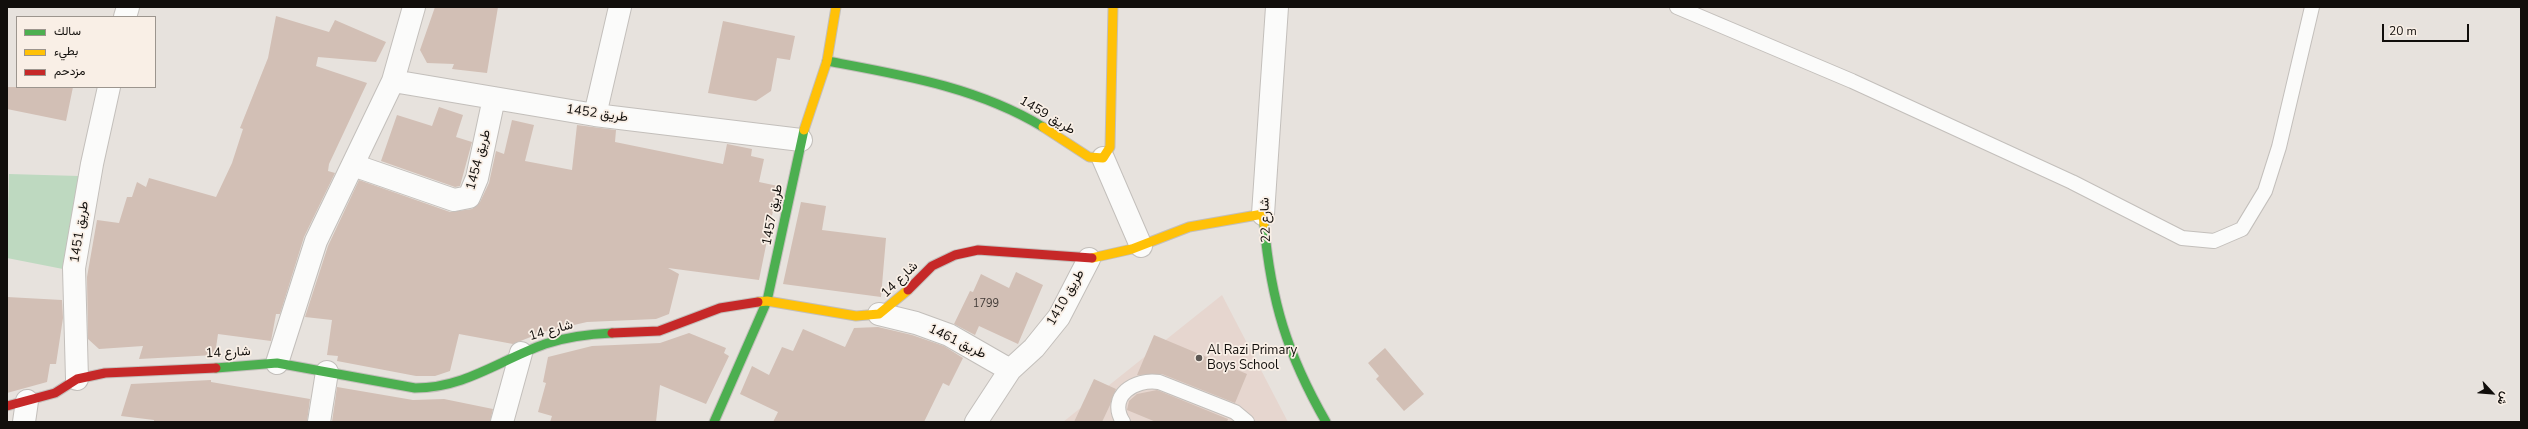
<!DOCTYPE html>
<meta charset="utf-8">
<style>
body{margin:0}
#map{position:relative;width:2528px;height:429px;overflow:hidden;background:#e7e2dd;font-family:"Nunito Sans",Vazirmatn,sans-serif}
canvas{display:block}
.frame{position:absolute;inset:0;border:8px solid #110e0b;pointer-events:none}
.legend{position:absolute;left:16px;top:16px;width:140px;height:72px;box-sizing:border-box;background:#f9efe6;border:1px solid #9c958e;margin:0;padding:5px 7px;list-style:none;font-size:12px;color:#110e0b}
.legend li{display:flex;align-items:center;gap:8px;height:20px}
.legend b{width:20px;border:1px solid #9c958e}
.north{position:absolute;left:2472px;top:373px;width:40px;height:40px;-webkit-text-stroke:3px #f9efe6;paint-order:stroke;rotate:116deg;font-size:11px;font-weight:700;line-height:16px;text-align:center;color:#110e0b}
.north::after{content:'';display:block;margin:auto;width:14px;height:18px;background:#110e0b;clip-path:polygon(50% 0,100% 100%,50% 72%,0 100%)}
.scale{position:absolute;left:2382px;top:24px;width:87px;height:18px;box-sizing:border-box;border:2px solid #110e0b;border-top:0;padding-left:5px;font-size:12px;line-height:14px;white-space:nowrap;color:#110e0b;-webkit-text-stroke:3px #f9efe6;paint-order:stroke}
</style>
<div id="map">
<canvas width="2528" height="429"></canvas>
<div class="frame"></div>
<ul class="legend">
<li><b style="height:5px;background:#4caf50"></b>سالك</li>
<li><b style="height:5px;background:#ffc107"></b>بطيء</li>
<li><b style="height:5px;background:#c62828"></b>مزدحم</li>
</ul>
<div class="north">ش</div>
<div class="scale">20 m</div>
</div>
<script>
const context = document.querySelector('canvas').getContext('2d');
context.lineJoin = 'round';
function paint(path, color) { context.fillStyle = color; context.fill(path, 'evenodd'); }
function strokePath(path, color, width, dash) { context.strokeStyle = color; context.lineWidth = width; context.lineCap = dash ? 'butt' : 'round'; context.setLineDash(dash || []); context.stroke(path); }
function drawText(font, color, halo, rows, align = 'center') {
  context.font = font + ' "Nunito Sans",Vazirmatn,sans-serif'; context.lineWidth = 3.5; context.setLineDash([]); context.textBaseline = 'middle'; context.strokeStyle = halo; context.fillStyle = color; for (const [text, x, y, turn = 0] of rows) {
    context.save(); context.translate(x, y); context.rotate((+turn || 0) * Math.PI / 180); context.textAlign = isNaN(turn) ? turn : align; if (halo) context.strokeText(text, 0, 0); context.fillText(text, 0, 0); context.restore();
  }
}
paint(new Path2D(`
 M1222,295L1288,422H1063Z`), '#e6d6cf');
paint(new Path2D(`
 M9,174L79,176L63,269L7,258Z`), '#bed9c0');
paint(new Path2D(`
 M435,7H498L487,73L452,69L454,64L427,63L420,50Z
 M276,16L329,32L335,20L386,42L376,62L318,57L316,66L367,83L329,164L328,171L335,173L304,237L280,314H276L271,341L218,334L215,355L139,359L143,346L99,349L88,339L87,277L97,220L119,223L127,197H132L137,182L146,187L149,178L216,197L232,163L243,129L240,128L268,58Z
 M723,21L795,36L790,60L777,58L771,91L756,101L708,93Z
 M7,87H73L66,121L7,109Z
 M439,107L463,115L456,137L472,142L460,186L455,187L381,161L397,115L432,126Z
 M512,120L534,125L525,161L572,170L577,125L616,130L615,142L723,164L727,144L752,149L751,156L764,159L759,182L778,186L759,280L668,268L679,274L669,314L656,319L587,322L543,332L513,344L459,334L450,371L435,376H416L337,361L338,356L327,355L332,320L305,317L328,246L359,180L450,212L472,209L480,202L489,183L496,151L504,154Z
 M801,202L826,206L822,230L886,238L881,297L783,284Z
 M1016,272L1043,285L1018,344L979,326L975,335L954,324L970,291L973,292L981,274L1009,288Z
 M7,297L62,300L63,318L56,364H50L47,382L7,393Z
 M878,327L912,335L944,346L963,358L949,386L943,383L924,422H773L778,412L740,394L752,366L769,375L782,347L793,351L803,329L845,347L854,328Z
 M689,333L726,348L724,353L729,356L706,404L660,385L656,422H550L552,416L538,412L546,383L543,382L548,357L592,346L660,343Z
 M1154,335L1247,374L1235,403L1162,374L1137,375Z
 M1385,348L1424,394L1404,411L1376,379L1379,376L1368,363Z
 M1094,379L1116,389L1110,405L1102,422H1074Z
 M211,380V382L310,399L307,422H154V420L121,416L131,384Z
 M337,387L413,400L444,399L493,409L490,422H332Z
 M1157,390L1228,419L1227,422H1156L1127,410L1129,401L1137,394Z`), '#d2bfb5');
const lane = new Path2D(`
 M1677,7L1852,81L2072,182L2182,238L2214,241L2242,229L2265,191L2279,147L2312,7
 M1123,422C1107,396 1135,378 1159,382L1235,412L1247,422`);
const street = new Path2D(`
 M125,17L128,7
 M393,81L595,115L801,140
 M595,115L620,7
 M1103,158L1141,246
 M353,165L454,200L469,197L477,178L494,98
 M1263,214L1277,7
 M879,314L916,323L949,335L1010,370
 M277,363L316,241L393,81L414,7
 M77,379L74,268L92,164L109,87
 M24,422L27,401
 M319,422L327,372
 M502,422L521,353
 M976,422L1010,370L1034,348L1059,317L1089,259`);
const fast = new Path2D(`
 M827,61C902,75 977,87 1043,127
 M1264,224C1271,301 1287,354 1326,422
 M216,368L277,363L415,388C465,388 500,360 545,344C566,337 590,334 612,333
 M714,422L767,301L804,130`);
const slow = new Path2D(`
 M1043,127L1089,157L1103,158L1110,147L1113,7
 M804,130L827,61L836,7
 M1092,258L1132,249L1189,227L1263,214L1264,224
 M758,302L767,301L856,316L879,314L908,290`);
const jam = new Path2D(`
 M908,290L932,266L955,255L978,250L1092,258
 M612,333L659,331L720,308L758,302
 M7,406L55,393L77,379L105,373L216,368`);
strokePath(lane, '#c3bfbb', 16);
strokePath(street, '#c3bfbb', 24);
strokePath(fast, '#c3bfbb', 11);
strokePath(slow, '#c3bfbb', 11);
strokePath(jam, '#c3bfbb', 11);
strokePath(lane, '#fbfbfa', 14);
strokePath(street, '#fbfbfa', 22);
strokePath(fast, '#4caf50', 9);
strokePath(slow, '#ffc107', 9);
strokePath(jam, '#c62828', 9);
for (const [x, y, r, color] of [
 [1199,358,4,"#5c5854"]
]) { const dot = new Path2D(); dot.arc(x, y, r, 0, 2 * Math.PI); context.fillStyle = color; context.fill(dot); strokePath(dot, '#f9efe6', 1.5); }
drawText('11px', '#413a36', null, [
 ["1799",986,304]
]);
drawText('13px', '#110e0b', '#f9efe6', [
 ["طريق 1452",597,114,8],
 ["طريق 1459",1047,116,31],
 ["طريق 1454",479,160,-75],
 ["طريق 1457",773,215,-79],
 ["شارع 22",1266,220,-92],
 ["طريق 1451",80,232,-81],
 ["شارع 14",900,280,-44],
 ["طريق 1410",1066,298,-60],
 ["شارع 14",551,331,-16],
 ["طريق 1461",957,342,26],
 ["شارع 14",228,353,-3]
]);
drawText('13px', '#110e0b', '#f9efe6', [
 ["Al Razi Primary",1207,351],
 ["Boys School",1207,366]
], 'left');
</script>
